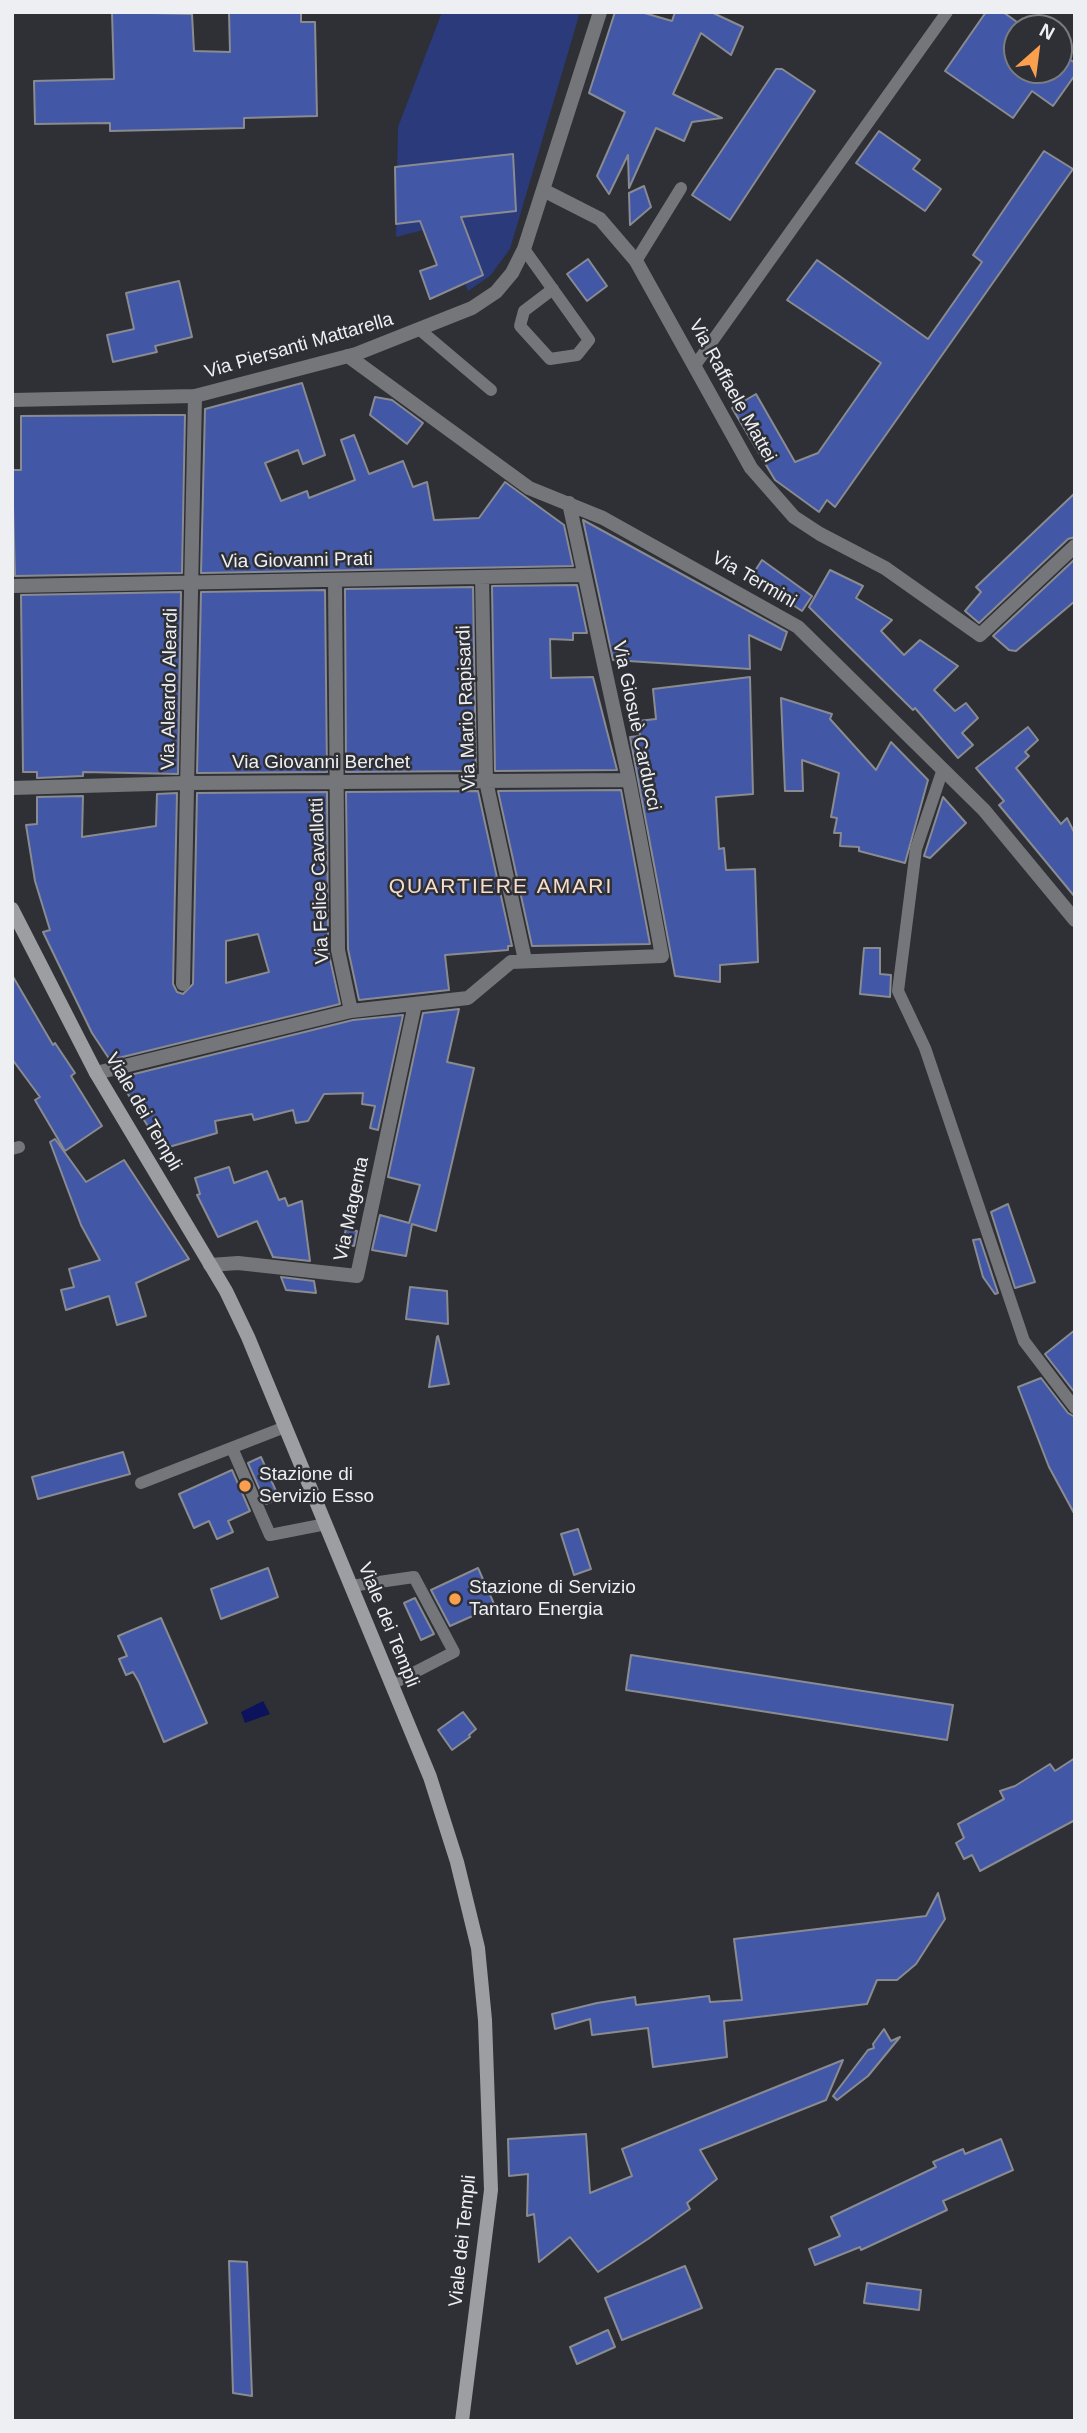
<!DOCTYPE html>
<meta charset="utf-8">
<style>
body{margin:0}
#map{position:relative;width:1087px;height:2433px;overflow:hidden;background:#2e3035;font-family:Helvetica,sans-serif}
canvas{display:block}
.frame{position:absolute;inset:0;border:14px solid #eeeff2;pointer-events:none}
.north{position:absolute;left:1003px;top:14px;width:70px;height:70px;box-sizing:border-box;background:#2e3035;border:2px solid #7b7c81;border-radius:50%;rotate:28deg;font-size:19px;font-weight:700;line-height:28px;text-align:center;color:#eeeff2}
.north::after{content:'';display:block;margin:auto;width:24px;height:32px;background:#fa9f4e;clip-path:polygon(50% 0,100% 100%,50% 72%,0 100%)}
</style>
<div id="map">
<canvas width="1087" height="2433"></canvas>
<div class="frame"></div>
<div class="north">N</div>
</div>
<script>
const context = document.querySelector('canvas').getContext('2d');
context.lineJoin = 'round';
function paint(path, color) { context.fillStyle = color; context.fill(path, 'evenodd'); }
function strokePath(path, color, width, dash) { context.strokeStyle = color; context.lineWidth = width; context.lineCap = dash ? 'butt' : 'round'; context.setLineDash(dash || []); context.stroke(path); }
function drawText(font, color, halo, rows, align = 'center') {
  context.font = font + ' Helvetica,sans-serif'; context.lineWidth = 5; context.setLineDash([]); context.textBaseline = 'middle'; context.strokeStyle = halo; context.fillStyle = color; for (const [text, x, y, turn = 0] of rows) {
    context.save(); context.translate(x, y); context.rotate((+turn || 0) * Math.PI / 180); context.textAlign = isNaN(turn) ? turn : align; if (halo) context.strokeText(text, 0, 0); context.fillText(text, 0, 0); context.restore();
  }
}
paint(new Path2D(`
 M442,12H580L510,249L490,276L468,291L443,225L396,237L398,127Z`), '#2a3a7b');
paint(new Path2D(`
 M263,1701L270,1714L245,1723L241,1712Z`), '#0d125c');
const building = new Path2D(`
 M112,12L192,14L194,51L230,52L229,12H301V22H315L317,116L244,118V128L110,131V123L35,124L34,81L114,79Z
 M615,12H641L672,21L675,12H711L743,27L731,55L701,33L673,94L722,118L692,122L684,141L656,128L629,188L628,155L609,194L597,176L625,112L589,93Z
 M986,12H1003L1017,22V70H1059V52L1075,63V75L1053,106L1032,91L1013,118L945,71Z
 M776,69H782L815,91L730,220L692,195Z
 M879,131L920,160L913,169L941,189L925,211L856,163Z
 M1044,151L1073,169L835,507L827,500L819,512L775,480L732,408L756,394L795,462L818,453L881,363L787,300L817,260L928,339L982,262L973,255Z
 M513,154L516,211L461,217L483,275L430,299L420,271L437,265L420,221L396,224L395,167Z
 M644,186L651,207L630,225L629,193Z
 M588,259L607,286L587,301L567,274Z
 M179,281L192,337L155,346L157,352L113,362L107,335L134,329L126,293Z
 M302,383L325,455L303,464L298,450L265,463L281,501L307,491L309,498L355,480L341,440L354,435L369,474L403,461L413,487L427,482L434,520L479,518L505,482L564,525L573,566L201,573L205,409Z
 M375,397L392,400L423,423L407,444L370,415Z
 M160,415H185L182,573L15,576L12,470H21V416Z
 M1075,493V537L1068,539L979,623L965,611L981,592L976,587Z
 M583,520L787,632L781,650L749,635L750,669L613,660Z
 M1075,559V601L1016,651L1009,650L993,636Z
 M762,560L812,596L802,611L751,577Z
 M830,570L863,586L856,598L892,620L881,631L904,655L920,640L958,666L934,690L955,711L966,703L978,718L962,733L973,745L958,758L915,708L913,710L809,607Z
 M577,585L587,633H573V640L550,639L551,678L593,677L617,770L495,771L492,586Z
 M473,587L476,771L346,772L345,589Z
 M325,590L327,772L197,773L201,592Z
 M181,592L178,774L83,772V776L37,778V772H23L21,595Z
 M750,677L753,794L716,797L719,849L724,848L726,870L755,869L758,962L720,965V982L675,976L630,737L640,736L638,721L656,719L653,689Z
 M781,698L832,714L830,719L876,770L891,742L928,780L905,863L859,851V847L840,846L841,833H834L837,818L831,817L839,773L802,760L803,791H785Z
 M1028,727L1038,740L1025,752L1029,756L1016,768L1061,824L1067,818L1075,834V897L999,805L1004,801L976,768Z
 M621,790L650,944L532,946L498,791Z
 M478,791L512,946H508V950L445,955L449,990L359,1000L348,949L346,792Z
 M327,792L328,950L340,1004L110,1060L92,1033L43,932L50,930L35,881L26,825L37,824V797L83,796L82,837L156,826L157,794L177,793L173,984L177,992L183,994L193,984L197,793ZM258,934L269,972L226,983V941Z
 M943,797L966,823L930,858L924,856Z
 M864,948H880V974L891,975L890,997L860,994Z
 M12,975L53,1045L55,1043L75,1073L71,1076L102,1126L65,1151L35,1100L40,1097L12,1059Z
 M459,1009L447,1062L474,1068L436,1231L412,1224L406,1256L372,1250L380,1215L409,1223L420,1185L388,1177L423,1013Z
 M403,1015L378,1130L370,1128L375,1106L362,1104L363,1093L324,1094L308,1121L296,1123L293,1110L254,1120L252,1114L215,1121L217,1133L162,1149L118,1078L353,1020Z
 M55,1139L86,1182L124,1160L189,1259L136,1283L146,1316L117,1325L109,1296L66,1310L61,1290L74,1287L69,1269L100,1260L81,1225L50,1142Z
 M229,1167L234,1183L267,1171L279,1200L285,1198L288,1206L302,1201L310,1261L273,1257L257,1221L218,1237L197,1195L200,1194L195,1178Z
 M1008,1204L1035,1282L1015,1288L991,1212Z
 M346,1229L357,1231L354,1246L342,1244Z
 M980,1239L998,1293L995,1294L983,1277L973,1240Z
 M281,1277L314,1281L316,1293L286,1290Z
 M410,1287L447,1291L448,1324L406,1319Z
 M1075,1330V1393L1045,1354Z
 M438,1336L449,1384L429,1387L437,1337Z
 M1041,1378L1068,1413L1075,1417V1515L1049,1467L1018,1387Z
 M123,1452L130,1474L38,1499L32,1477Z
 M261,1457L279,1498L266,1504L248,1463Z
 M232,1470L250,1511L228,1521L233,1532L217,1539L209,1521L194,1528L179,1494Z
 M578,1529L591,1569L574,1575L561,1534Z
 M268,1568L278,1597L221,1619L211,1589Z
 M478,1568L495,1606L450,1626L431,1590Z
 M415,1598L434,1634L421,1640L404,1603Z
 M161,1618L207,1723L164,1742L139,1682L133,1672L126,1675L119,1659L127,1656L118,1636Z
 M631,1655L953,1705L947,1740L626,1690Z
 M463,1712L476,1729L469,1735L470,1737L452,1750L438,1730Z
 M1075,1758V1820L980,1871L972,1855L964,1859L956,1843L964,1838L958,1824L1004,1799L1000,1791L1015,1786L1050,1764L1055,1771Z
 M938,1893L945,1919L916,1964L897,1980H877L867,2004L724,2021L727,2057L653,2067L648,2028L592,2035L590,2019L555,2029L552,2014L597,2003L635,1997L636,2005L709,1996L710,2002L742,2000L734,1939L926,1916Z
 M884,2029L891,2041L900,2037L868,2076L837,2100L833,2096L868,2050L874,2048L873,2044Z
 M843,2060L826,2100L700,2150L717,2179L687,2203L690,2209L648,2239L598,2272L570,2237L539,2262L534,2214L527,2216L528,2174L509,2176L508,2139L586,2134L590,2193L632,2176L622,2149Z
 M1001,2139L1013,2170L943,2201L947,2210L861,2250L860,2247L815,2265L809,2249L840,2236L831,2217L936,2167L933,2162L963,2149L965,2154Z
 M229,2261L247,2262L252,2396L233,2393Z
 M685,2266L702,2308L622,2340L605,2298Z
 M867,2283L921,2290L919,2310L864,2303Z
 M608,2330L615,2347L577,2364L570,2347Z`);
paint(building, '#4257a5');
strokePath(building, '#898b91', 2);
strokePath(new Path2D(`
 M524,249L589,340L577,355L550,359L520,326L524,311L553,289
 M636,261L681,188
 M420,330L491,390
 M696,364L947,12
 M943,769L916,849L898,991L925,1048L1024,1341L1075,1408
 M12,1149L19,1147
 M232,1448L270,1535L326,1524
 M141,1483L285,1427
 M351,1586L414,1577L454,1652L392,1684`), '#757679', 12);
strokePath(new Path2D(`
 M545,191L600,219L636,261L751,468L794,517L820,534L885,568L980,635L1075,546
 M348,356L529,488L603,518L798,627L984,810L1075,920
 M482,577L486,781L525,960
 M335,580L338,950L351,1011
 M12,586L582,575
 M12,788L187,783L629,780
 M183,984L195,396
 M96,1073L351,1011L468,998L511,962L662,956L629,780L569,503
 M210,1265L238,1263L357,1276L415,1004`), '#757679', 14);
strokePath(new Path2D(`
 M12,400L195,396L356,354L472,308L496,292L512,273L524,249L600,12`), '#757679', 14);
strokePath(new Path2D(`
 M12,909L96,1073L226,1291L248,1337L430,1777L457,1862L478,1948L485,2020L491,2190L462,2421`), '#9c9ea2', 14);
for (const [x, y, r, color] of [
 [245,1486,7,"#fa9f4e"],
 [455,1599,7,"#fa9f4e"]
]) { const dot = new Path2D(); dot.arc(x, y, r, 0, 2 * Math.PI); context.fillStyle = color; context.fill(dot); strokePath(dot, '#2e3035', 2.5); }
drawText('19px', '#eeeff2', '#2e3035', [
 ["Via Piersanti Mattarella",299,346,-16],
 ["Via Raffaele Mattei",732,391,61],
 ["Via Giovanni Prati",297,561,-1],
 ["Via Termini",754,580,30],
 ["Via Aleardo Aleardi",170,689,-89],
 ["Via Mario Rapisardi",467,708,-92],
 ["Via Giosuè Carducci",636,726,78],
 ["Via Giovanni Berchet",321,763],
 ["Via Felice Cavallotti",320,881,-92],
 ["Viale dei Templi",143,1112,60],
 ["Via Magenta",352,1209,-78],
 ["Viale dei Templi",388,1625,68],
 ["Viale dei Templi",463,2241,-84]
]);
drawText('19px', '#eeeff2', '#2e3035', [
 ["Stazione di",259,1475],
 ["Servizio Esso",259,1497],
 ["Stazione di Servizio",469,1588],
 ["Tantaro Energia",469,1610]
], 'left');
context.letterSpacing = '2px';
drawText('21px', '#f8deca', '#2e3035', [
 ["QUARTIERE AMARI",501,887]
]);
context.letterSpacing = '0px';
</script>
